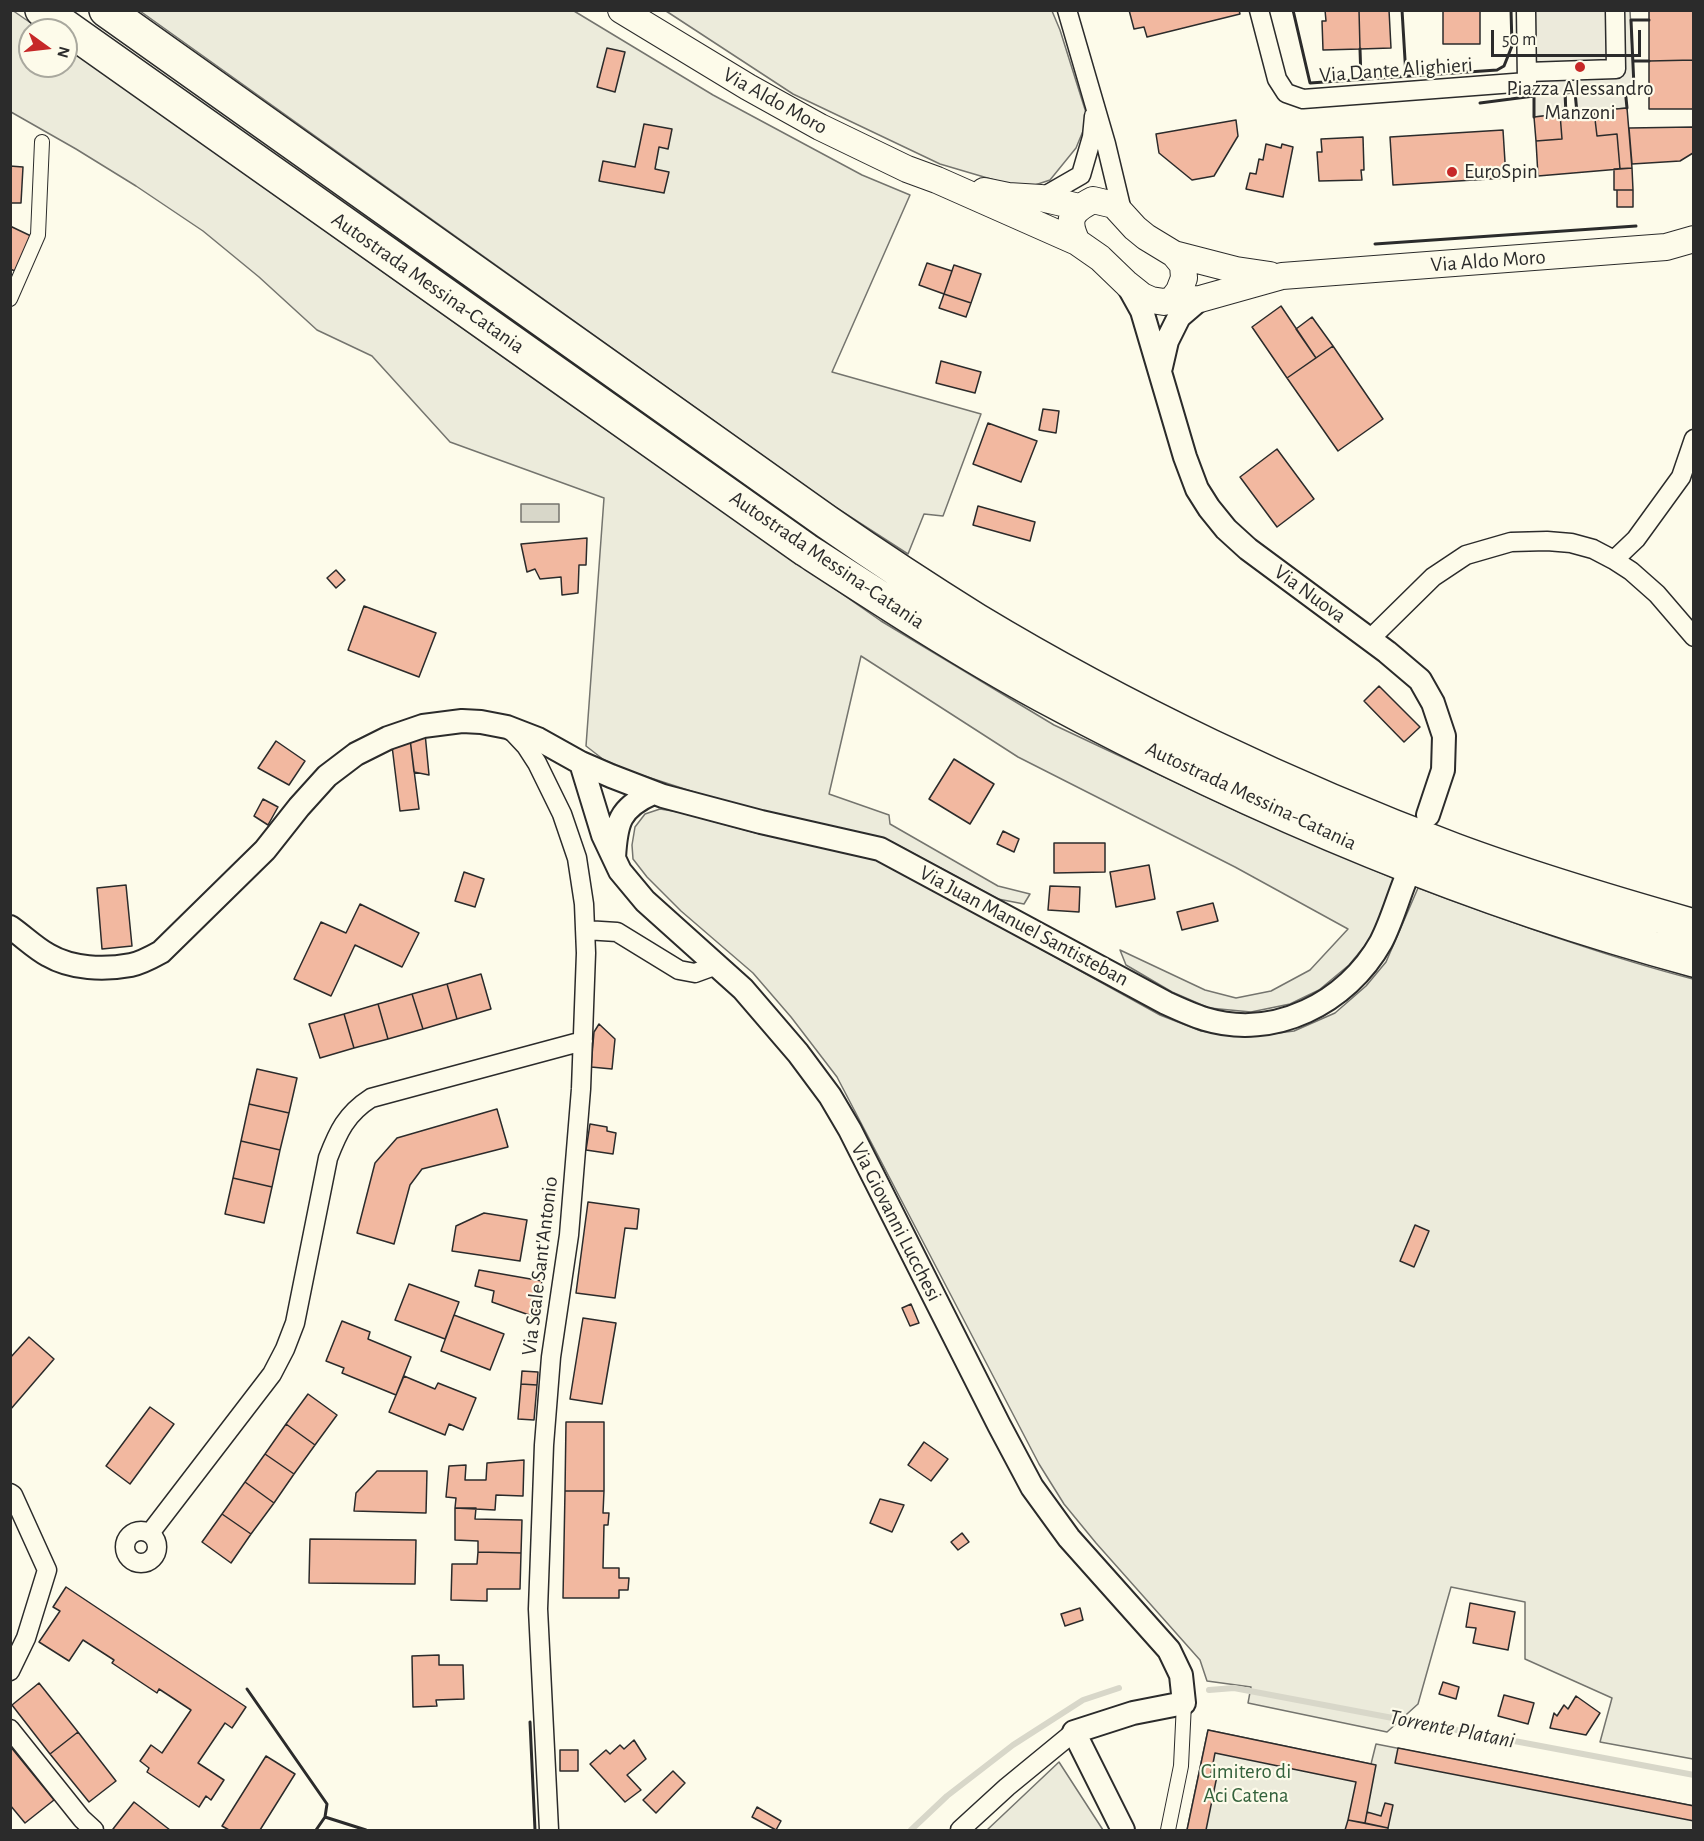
<!DOCTYPE html>
<style>
body{margin:0}
#map{position:relative;width:1704px;height:1841px;overflow:hidden;background:#fdfbea;font-family:"Alegreya Sans",sans-serif}
canvas{display:block}
.frame{position:absolute;inset:0;border:12px solid #2b2b2b;pointer-events:none}
.north{position:absolute;left:18px;top:18px;width:60px;height:60px;box-sizing:border-box;background:#fdfbea;border:2px solid #a9a89e;border-radius:50%;rotate:105deg;font-size:16px;font-weight:700;line-height:24px;text-align:center;color:#2b2b2b}
.north::after{content:'';display:block;margin:auto;width:21px;height:27px;background:#c62828;clip-path:polygon(50% 0,100% 100%,50% 72%,0 100%)}
.scale{position:absolute;left:1491px;top:30px;width:150px;height:27px;box-sizing:border-box;border:3px solid #2b2b2b;border-top:0;padding-left:8px;font-size:18px;line-height:21px;white-space:nowrap;color:#2b2b2b;-webkit-text-stroke:4px #fdfbea;paint-order:stroke}
</style>
<div id="map">
<canvas width="1704" height="1841"></canvas>
<div class="frame"></div>
<div class="north">N</div>
<div class="scale">50 m</div>
</div>
<script>
const context = document.querySelector('canvas').getContext('2d');
context.lineJoin = 'round';
function paint(path, color) { context.fillStyle = color; context.fill(path, 'evenodd'); }
function strokePath(path, color, width, dash) { context.strokeStyle = color; context.lineWidth = width; context.lineCap = dash ? 'butt' : 'round'; context.setLineDash(dash || []); context.stroke(path); }
function drawText(font, color, halo, rows, align = 'center') {
  context.font = font + ' "Alegreya Sans",sans-serif'; context.lineWidth = 4.5; context.setLineDash([]); context.textBaseline = 'middle'; context.strokeStyle = halo; context.fillStyle = color; for (const [text, x, y, turn = 0] of rows) {
    context.save(); context.translate(x, y); context.rotate((+turn || 0) * Math.PI / 180); context.textAlign = isNaN(turn) ? turn : align; if (halo) context.strokeText(text, 0, 0); context.fillText(text, 0, 0); context.restore();
  }
}
const green = new Path2D(`
 M12,10L41,30H30V66H66V47L562,399L881,621L1054,725L1241,813L1395,879L1373,936L1349,965L1319,990L1290,1004L1251,1012L1209,1008L1172,992L1126,965L1120,950L1205,990L1236,998L1271,991L1310,970L1348,929L1235,867L1018,757L861,656L829,794L889,815L890,824L998,886L1030,894L1024,904L998,899L892,842L728,803L632,772L604,760L586,746L604,498L450,442L372,356L317,330L259,277L203,231L136,186L76,149L11,112L10,11Z
 M140,11H574L713,95L862,175L910,195L832,372L981,414L943,516L924,514L908,554L832,505Z
 M666,11H1052L1060,30L1088,119L1076,148L1050,180L1035,185L1023,187L1001,182L940,164L793,94Z
 M660,809L679,812L756,833L870,857L929,887L1160,1015L1201,1031L1246,1037L1294,1031L1335,1013L1366,986L1386,962L1418,888C1509,921 1600,955 1693,979V1759L1600,1742L1612,1698L1525,1659V1602L1451,1587L1418,1704L1387,1732L1248,1703L1251,1687L1207,1681L1200,1660L1096,1543L1064,1504L1039,1464L837,1077L791,1017L753,973L681,911L647,877L633,859L632,845L635,827L645,814Z
 M1208,1730L1371,1764L1376,1744L1694,1806L1693,1830H1187Z
 M1059,1762L1103,1830H987Z`);
paint(green, '#ecebdb');
strokePath(green, '#74746e', 1.5);
const parking = new Path2D(`
 M1526,11H1630L1634,87L1625,88L1627,108L1577,113L1575,93H1566V114L1534,117V96L1527,82Z`);
paint(parking, '#eceadb');
strokePath(parking, '#74746e', 1.5);
const water = new Path2D(`
 M521,504H559V522H521Z`);
paint(water, '#d8d7c9');
strokePath(water, '#74746e', 1.5);
strokePath(new Path2D(`
 M1209,1690L1234,1688L1694,1775
 M911,1830L947,1796L1013,1745L1083,1700L1119,1688`), '#d8d7c9', 6);
const building = new Path2D(`
 M1129,10H1239L1240,14L1147,37L1144,27L1134,29Z
 M1325,10H1359L1360,49L1323,50L1322,21H1326Z
 M1359,10H1389L1391,48L1360,49Z
 M1443,10H1480V44H1443Z
 M1649,10H1694V60L1649,61Z
 M607,48L625,52L615,92L597,87Z
 M1694,60V109H1649V61Z
 M1627,108L1632,168L1620,169L1617,134L1597,136L1594,111Z
 M1594,111L1597,136L1617,134L1620,169L1538,176L1536,141L1562,139L1560,114Z
 M1560,114L1562,139L1536,141L1534,117Z
 M1236,120L1238,136L1214,176L1192,180L1159,153L1156,134Z
 M644,124L672,129L668,149L659,147L655,169L669,172L664,193L599,181L603,161L635,167Z
 M1693,127V153L1680,161L1632,164L1629,128Z
 M1503,130L1506,178L1393,185L1390,137Z
 M1363,137L1364,170H1361L1362,180L1319,181L1317,152H1322L1321,139Z
 M1266,144L1281,148L1282,144L1293,147L1283,197L1246,189L1250,173L1256,174L1259,159L1263,160Z
 M10,166L23,167L21,203H10Z
 M1632,168L1633,190H1614V169Z
 M1617,190H1633V207H1617Z
 M10,226L31,236L15,271L10,269Z
 M927,263L952,271L944,294L919,285Z
 M954,265L981,274L971,303L944,294Z
 M944,294L971,303L966,317L939,308Z
 M1281,306L1316,358L1287,378L1252,327Z
 M1312,317L1333,346L1316,358L1296,329Z
 M1333,346L1383,419L1338,451L1287,378Z
 M941,361L981,372L975,393L936,383Z
 M1043,409L1059,411L1056,433L1039,430Z
 M988,423L1037,441L1021,482L973,464Z
 M1277,449L1314,499L1277,527L1240,477Z
 M978,506L1035,522L1030,541L973,525Z
 M587,538L586,565H579L578,593L562,595L561,577L540,579L535,569L527,572L521,544Z
 M336,570L345,580L336,588L327,578Z
 M364,606L436,633L419,677L348,650Z
 M1379,686L1420,727L1404,742L1364,701Z
 M425,733L429,775L414,772L410,739Z
 M410,739L419,809L400,811L392,746Z
 M276,741L305,761L289,785L258,768Z
 M954,759L994,784L970,824L929,799Z
 M263,799L278,807L268,825L254,816Z
 M1003,831L1019,839L1014,852L997,844Z
 M1054,843H1105V872L1054,873Z
 M1149,865L1155,899L1116,907L1110,872Z
 M464,872L484,879L475,907L455,901Z
 M126,885L132,946L102,949L97,888Z
 M1050,886L1080,887L1079,912L1048,910Z
 M1213,903L1218,921L1182,930L1177,912Z
 M360,904L419,933L402,967L355,945L331,996L294,979L321,922L346,933Z
 M481,974L491,1009L457,1019L447,984Z
 M447,984L457,1019L423,1029L412,994Z
 M412,994L423,1029L388,1039L378,1004Z
 M378,1004L388,1039L354,1048L344,1014Z
 M344,1014L354,1048L320,1058L309,1024Z
 M599,1024L615,1039L612,1069L591,1067L594,1032Z
 M257,1069L297,1078L289,1113L249,1104Z
 M249,1104L289,1113L280,1150L241,1141Z
 M497,1109L508,1147L422,1169L410,1185L394,1244L357,1233L375,1163L397,1138Z
 M590,1124L607,1127V1131L616,1133L613,1154L586,1150Z
 M241,1141L280,1150L272,1187L233,1178Z
 M233,1178L272,1187L264,1223L225,1214Z
 M588,1202L639,1209L637,1229L625,1228L615,1298L576,1293Z
 M484,1213L527,1220L520,1261L452,1251L456,1226Z
 M1415,1225L1429,1231L1414,1267L1400,1261Z
 M479,1270L542,1281L535,1317L492,1302L494,1291L475,1286Z
 M409,1284L459,1302L445,1339L395,1320Z
 M911,1304L919,1323L910,1326L902,1308Z
 M454,1315L504,1334L490,1370L441,1351Z
 M583,1318L616,1323L602,1404L570,1399Z
 M342,1321L370,1332L368,1339L411,1357L396,1395L342,1373L344,1368L326,1361Z
 M29,1337L54,1359L10,1410V1358Z
 M522,1371L538,1372L537,1385L521,1384Z
 M404,1376L435,1389L438,1383L476,1398L463,1430L449,1424L445,1435L389,1412Z
 M521,1384L537,1385L534,1420L518,1419Z
 M308,1394L337,1415L315,1445L286,1424Z
 M150,1407L174,1424L130,1484L106,1466Z
 M566,1422H604V1491H565Z
 M286,1424L315,1445L294,1474L265,1454Z
 M924,1442L948,1459L931,1481L908,1465Z
 M265,1454L294,1474L274,1503L245,1482Z
 M524,1460L523,1496L496,1495L495,1510L455,1508L456,1498L446,1497L449,1466L466,1465L465,1480H486L487,1463Z
 M377,1471H427L426,1513L354,1511L356,1493Z
 M245,1482L274,1503L251,1534L222,1514Z
 M565,1491H604L603,1513H609L608,1525H604L603,1568H619V1578H629L628,1590H619V1598H563Z
 M880,1499L904,1505L892,1532L870,1523Z
 M455,1508H476L475,1519L522,1520L521,1553L478,1552V1541L455,1540Z
 M222,1514L251,1534L231,1563L202,1542Z
 M962,1533L969,1542L958,1550L951,1542Z
 M310,1539L416,1540L415,1584L309,1583Z
 M478,1552L521,1553L520,1589H487V1601L451,1600L452,1564H477Z
 M66,1587L246,1707L232,1728L225,1723L198,1763L224,1780L211,1800L206,1796L199,1807L147,1772L149,1768L140,1761L151,1745L162,1753L191,1710L159,1689L157,1693L112,1663L114,1660L83,1640L69,1661L39,1642L60,1611L53,1607Z
 M1470,1603L1515,1612L1508,1650L1473,1643L1476,1628L1466,1627Z
 M1080,1608L1083,1620L1065,1626L1061,1614Z
 M439,1655V1665H463L464,1699L436,1700L437,1706L413,1707L412,1656Z
 M1443,1682L1459,1687L1456,1699L1439,1694Z
 M39,1683L78,1732L50,1754L12,1705Z
 M1504,1695L1534,1703L1528,1724L1498,1716Z
 M1576,1696L1600,1713L1586,1735L1550,1728L1554,1713L1557,1716L1564,1705L1568,1709Z
 M1208,1730L1376,1765L1365,1823L1348,1820L1356,1782L1215,1753L1211,1774L1217,1776L1206,1830H1187Z
 M78,1732L116,1781L89,1802L50,1754Z
 M634,1740L646,1759L627,1775L641,1790L625,1802L590,1764L606,1750L610,1754L620,1745L624,1749Z
 M10,1746L54,1800L25,1823L10,1805Z
 M1398,1748L1694,1806V1821L1395,1763Z
 M560,1750H578V1771H560Z
 M266,1756L295,1774L260,1830H229L222,1826Z
 M673,1771L685,1783L656,1813L643,1800Z
 M134,1802L170,1830H115L113,1829Z
 M1385,1803L1393,1805L1388,1828L1365,1823L1367,1812L1381,1816Z
 M757,1807L781,1821L776,1830L752,1817Z
 M1348,1820L1388,1828V1830H1345Z`);
paint(building, '#f2b8a0');
strokePath(building, '#2b2b2b', 1.5);
const pedestrian = new Path2D(`
 M10,299L38,235L42,142
 M1168,1830L1181,1766L1184,1703`);
const minor = new Path2D(`
 M1067,10L1106,144L1123,215
 M1259,10L1277,79L1286,93L1303,99L1527,82L1526,10
 M1527,72L1616,69L1615,10
 M1041,198L1081,175L1092,137L1094,116
 M1614,560L1631,571L1657,594L1694,637
 M1370,639L1433,577L1466,555L1511,542L1547,541L1571,543L1593,549L1614,560L1636,539L1681,477L1694,439
 M511,730L526,746L537,763L562,814L577,858L584,904L586,953L581,1089L569,1235L551,1357L544,1445L538,1609L549,1830
 M585,930L617,932L679,970L695,973L717,965
 M10,1493L13,1495L47,1570L26,1638L10,1671
 M125 1547a16 16 0 1 1 32 0a16 16 0 1 1-32 0Z
 M150,1533L272,1374L285,1349L295,1323L328,1158C338,1132 346,1114 371,1098L583,1041
 M10,1729L82,1819L94,1830
 M960,1830L1007,1787L1074,1732`);
const tertiary = new Path2D(`
 M1127,284L1142,311L1185,457L1197,489L1209,508L1226,529L1248,549L1387,652L1420,680L1433,703L1444,736L1443,770L1428,815
 M1161,367L1167,341L1179,317L1200,299
 M581,763L603,835L620,871L645,901L743,989L798,1053L830,1096L850,1130L999,1425L1032,1487L1069,1538L1169,1650L1181,1675L1184,1703L1133,1713L1074,1732L1123,1830
 M614,858C616,823 619,808 653,793
 M10,927C23,936 35,948 48,955C72,969 104,970 131,965C141,963 152,957 161,952L265,850L299,807L327,776L356,754L388,738L423,726L462,721L481,722L507,727L538,739L581,763L611,776L663,796L761,822L880,849L1166,1003C1179,1009 1192,1015 1205,1019C1274,1040 1347,1003 1381,942C1391,923 1397,901 1405,881`);
const secondary = new Path2D(`
 M621,10L748,87L820,127L907,169L937,180L1077,242L1100,258L1127,284L1142,296L1151,300L1164,302L1172,300L1179,291L1184,278L1183,265L1174,254L1146,237L1135,228L1114,205L1093,200C1071,211 1066,219 1077,242
 M984,191L1008,196L1041,198L1079,207
 M1174,254L1236,270L1270,275
 M1172,300L1200,299L1282,276L1666,247L1694,239`);
const motorway = new Path2D(`
 M42,10L806,550C883,600 961,651 1042,695C1248,806 1466,899 1694,960
 M106,10L827,522C876,556 926,589 976,620C1125,710 1292,789 1454,850C1532,879 1613,903 1694,926`);
strokePath(pedestrian, '#2b2b2b', 16);
strokePath(minor, '#2b2b2b', 21);
strokePath(tertiary, '#2b2b2b', 26);
strokePath(secondary, '#2b2b2b', 28);
strokePath(motorway, '#2b2b2b', 36);
strokePath(pedestrian, '#fdfbea', 14);
strokePath(minor, '#fdfbea', 18);
strokePath(tertiary, '#fdfbea', 22);
strokePath(secondary, '#fdfbea', 26);
strokePath(motorway, '#fdfbea', 33);
strokePath(new Path2D(`
 M1293,10L1310,83L1497,70L1504,66L1512,46L1511,10
 M1402,10L1406,76
 M1360,49L1361,79
 M1633,61H1649
 M1480,103L1534,96V117
 M1627,108L1625,88L1634,87L1631,20H1649
 M1566,114L1565,93L1575,92L1577,113
 M1375,244L1636,226
 M247,1689L327,1804L325,1817L316,1830
 M530,1722L535,1830
 M325,1817L366,1830`), '#2b2b2b', 3);
for (const [x, y, r, color] of [
 [1580,67,6,"#c62828"],
 [1452,172,6,"#c62828"]
]) { const dot = new Path2D(); dot.arc(x, y, r, 0, 2 * Math.PI); context.fillStyle = color; context.fill(dot); strokePath(dot, '#fdfbea', 2); }
drawText('21px', '#2b2b2b', '#fdfbea', [
 ["Via Dante Alighieri",1396,70,-4],
 ["Via Aldo Moro",775,101,29],
 ["Via Aldo Moro",1488,261,-4],
 ["Autostrada Messina-Catania",428,283,35],
 ["Autostrada Messina-Catania",827,560,34],
 ["Via Nuova",1310,594,36],
 ["Autostrada Messina-Catania",1251,796,25],
 ["Via Juan Manuel Santisteban",1024,926,28],
 ["Via Giovanni Lucchesi",896,1222,63],
 ["Via Scale Sant'Antonio",540,1266,-83]
]);
drawText('21px', '#2b2b2b', '#fdfbea', [
 ["Piazza Alessandro",1580,89],
 ["Manzoni",1580,113],
 ["EuroSpin",1464,172,"left"]
]);
drawText('21px', '#34623c', '#fdfbea', [
 ["Cimitero di",1246,1772],
 ["Aci Catena",1246,1796]
]);
drawText('italic 22px', '#2b2b2b', '#fdfbea', [
 ["Torrente Platani",1452,1729,11]
]);
</script>
